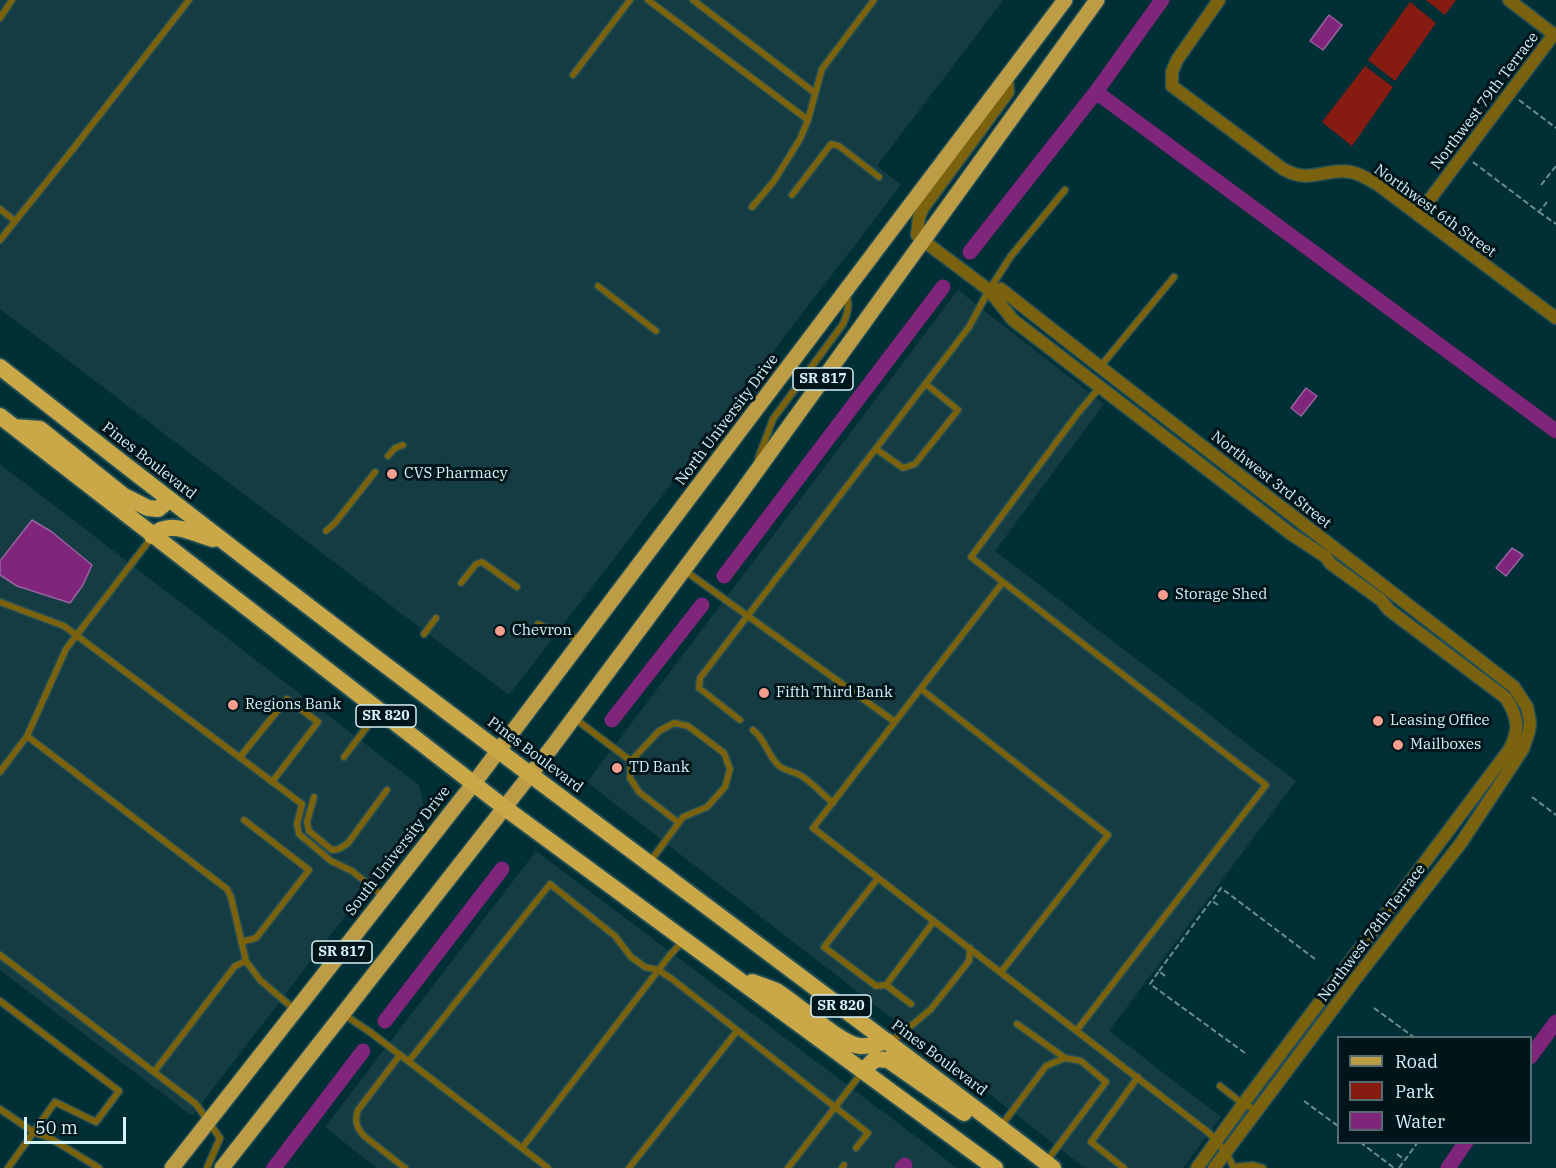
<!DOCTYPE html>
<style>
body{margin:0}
#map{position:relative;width:1556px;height:1168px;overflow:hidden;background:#002f36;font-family:"IBM Plex Serif",serif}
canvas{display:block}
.legend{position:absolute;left:1337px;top:1036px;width:195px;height:108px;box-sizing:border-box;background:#001519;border:2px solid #556d72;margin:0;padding:8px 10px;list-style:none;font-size:18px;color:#d5f2f8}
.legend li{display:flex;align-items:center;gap:12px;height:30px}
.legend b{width:30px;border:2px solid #556d72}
.scale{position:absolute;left:24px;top:1117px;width:102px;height:27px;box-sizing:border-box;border:3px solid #d5f2f8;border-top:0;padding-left:8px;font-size:18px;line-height:21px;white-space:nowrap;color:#d5f2f8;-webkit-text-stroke:4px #001519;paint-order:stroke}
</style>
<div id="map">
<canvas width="1556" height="1168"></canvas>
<ul class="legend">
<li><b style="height:8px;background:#bc9d46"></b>Road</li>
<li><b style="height:16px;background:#861b11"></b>Park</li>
<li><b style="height:16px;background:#7f257a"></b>Water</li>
</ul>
<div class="scale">50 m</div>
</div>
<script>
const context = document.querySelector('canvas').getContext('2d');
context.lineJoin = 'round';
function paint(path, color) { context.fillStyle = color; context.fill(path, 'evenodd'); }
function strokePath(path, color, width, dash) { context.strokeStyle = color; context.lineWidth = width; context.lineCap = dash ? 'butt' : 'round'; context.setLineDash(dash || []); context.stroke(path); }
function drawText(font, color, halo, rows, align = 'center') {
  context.font = font + ' "IBM Plex Serif",serif'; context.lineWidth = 6; context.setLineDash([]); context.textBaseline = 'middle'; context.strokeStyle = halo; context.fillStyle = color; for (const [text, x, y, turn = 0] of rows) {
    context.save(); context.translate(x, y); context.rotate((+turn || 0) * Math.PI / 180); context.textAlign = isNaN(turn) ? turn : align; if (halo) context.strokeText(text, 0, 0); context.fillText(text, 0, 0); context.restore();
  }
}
paint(new Path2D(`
 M0,0H1003L877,166L901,185L509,695L0,309Z
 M958,290L1104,404L995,551L1296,781L1109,1031L1221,1117L1183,1168H1085L587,782Z
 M0,464L419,785L425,812L192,1116L0,970Z
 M536,851L927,1145L957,1168H377L325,1127Z`), '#153c42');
paint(new Path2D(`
 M1426,0H1456L1445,15Z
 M1410,2L1436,23L1395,81L1368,60Z
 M1365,66L1393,87L1352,146L1322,122Z`), '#861b11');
const water = new Path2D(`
 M1329,15L1342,25L1323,50L1310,41Z
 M1306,388L1317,396L1301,416L1291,408Z
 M32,520L52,532L92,565L83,585L70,603L17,586L0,575V561Z
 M1512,548L1523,555L1506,576L1496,568Z`);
paint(water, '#7f257a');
strokePath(water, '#9962a0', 1.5);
strokePath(new Path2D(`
 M1096,92L1556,431
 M970,252L1096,92L1162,0
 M724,576L943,287
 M612,720L702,605
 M385,1021L502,869
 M1530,1057L1556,1022
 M274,1168L363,1051
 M902,1168L905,1165
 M1448,1168L1466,1142`), '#7f257a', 15);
const service = new Path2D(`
 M648,0L808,120
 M693,0L815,93
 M0,18L12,0
 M573,75L630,0
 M792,195L831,144L839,146L879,177
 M752,207L774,181L800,139L808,120L822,69L874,0
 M0,209L15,221
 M0,240L73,149L189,0
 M598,286L656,331
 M1100,367L1174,277
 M1100,387L1078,413L971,557L1003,582L813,828L1209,1133L1226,1152L1234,1168
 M876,449L903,468L915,464L958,410L926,384
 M388,456L395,448L403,445
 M758,459L773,419L843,324C848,313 850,305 846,293
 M326,531L335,523L375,472
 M684,570L895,722
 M1003,582L1266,785L1077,1030
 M461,583L476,564L482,562L517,587
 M0,602L64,626L302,804L297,824L299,834L331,861L352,871L384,897
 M538,624L547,628L563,629L580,642
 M424,634L436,618
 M921,689L1108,835L1001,972
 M574,718L631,761
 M740,720L699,688L700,678L969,327L989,290L1011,256L1065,190
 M753,730C766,740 767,754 778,765C785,771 792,771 800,775C812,782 822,794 833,803
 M27,736L227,889L231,897L246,961L260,980L294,1009
 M240,757L287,699L318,722L272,782
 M344,757L378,712
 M0,772L27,736L66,649L152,537
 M314,797L307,822L309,831L332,850L339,849L348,843L387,790
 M649,863L683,817L707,807L725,787L730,769L724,753L688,726L674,723L659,731L631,761L630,778L639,792L679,823
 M878,878L824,947L876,986L886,985L911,1004
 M241,942L256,938L309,870L244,820
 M0,955L196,1104L220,1138L207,1168
 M886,985L934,921
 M0,1001L119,1091L96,1122L55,1102L8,1168
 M343,1014L370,1032L548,1168
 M1017,1024L1065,1058
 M888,1040L899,1036L931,1009L969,961L970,948
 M400,1055L358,1110C354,1121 357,1128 364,1136L405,1168
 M409,1061L550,884L615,936L631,957L645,967L658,970L672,979L868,1133L856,1148
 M154,1072L235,966L246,961
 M1220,1086L1243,1104L1257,1110
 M0,1109L35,1133L50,1138L99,1168
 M1001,1126L1046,1066L1065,1058L1081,1061L1106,1082L1046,1162
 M522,1148L670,955L684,940
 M1234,1167L1253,1165L1263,1168
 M629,1168L737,1031
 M788,1168L863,1071
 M842,1168L844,1165
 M1124,1168L1091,1142L1138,1077`);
const minor = new Path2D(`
 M1219,0L1177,60L1172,72V86L1283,169C1311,185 1326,167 1351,172C1361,174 1369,180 1377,184L1556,318
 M1509,0L1556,36
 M1007,78L1008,92L923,208L919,217L917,235L933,248L989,290L1001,289C1171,424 1344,554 1514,687L1527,707L1530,722L1529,731L1523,749L1461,843L1357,977L1214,1168
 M1418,215L1554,34
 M989,290L1013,320L1291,534L1326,557L1331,564L1381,600L1389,610L1506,698C1518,717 1520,730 1509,750L1243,1104L1197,1168`);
const primary = new Path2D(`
 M172,1168L474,783L1065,0
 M222,1168L552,747L735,501L1097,0`);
const trunk = new Path2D(`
 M0,367C164,496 329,623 495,748C681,888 869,1026 1053,1168
 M0,416L505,808L995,1168
 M14,427L40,429L124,496L148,508L158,509L169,500
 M152,536C170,519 192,533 213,539
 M752,982C760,985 770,988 778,992C798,1004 841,1045 860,1046C869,1047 879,1043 887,1041
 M863,1071L875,1059L888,1060L964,1113`);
strokePath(service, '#224e55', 9);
strokePath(minor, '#224e55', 15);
strokePath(primary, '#224e55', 18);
strokePath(trunk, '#224e55', 20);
strokePath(new Path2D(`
 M1519,100L1556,128
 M1473,162L1539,212L1547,202
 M1541,185L1556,166
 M1539,212L1556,224
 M1532,797L1556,815
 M1218,905L1212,901L1221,888L1315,959
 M1159,971L1211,901
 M1165,976L1159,971L1150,984L1245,1053
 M1374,1008L1415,1038
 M1304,1101L1338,1126
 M1360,1142L1394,1168
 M1397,1154L1405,1160
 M1399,1168L1418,1142`), '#678e94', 2, [6, 3]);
strokePath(service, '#7b620e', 6);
strokePath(minor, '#7b620e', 12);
strokePath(primary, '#bc9d46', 15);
strokePath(trunk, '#caa847', 16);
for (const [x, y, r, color] of [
 [392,474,6,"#f59d8e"],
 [1163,595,6,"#f59d8e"],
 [500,631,6,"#f59d8e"],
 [764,693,6,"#f59d8e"],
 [233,705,6,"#f59d8e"],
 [1378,721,6,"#f59d8e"],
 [1398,745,6,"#f59d8e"],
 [617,768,6,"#f59d8e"]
]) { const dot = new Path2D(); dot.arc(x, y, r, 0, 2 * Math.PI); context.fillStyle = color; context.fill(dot); strokePath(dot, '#001519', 2); }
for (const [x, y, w] of [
 [823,379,60],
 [386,716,60],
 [342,952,60],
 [841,1006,60]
]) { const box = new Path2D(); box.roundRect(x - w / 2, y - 11, w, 22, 4.5); context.fillStyle = '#001519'; context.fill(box); strokePath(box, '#d5f2f8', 1.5); }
drawText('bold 14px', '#d5f2f8', null, [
 ["SR 817",823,379],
 ["SR 820",386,716],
 ["SR 817",342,952],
 ["SR 820",841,1006]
]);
drawText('15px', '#d5f2f8', '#001519', [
 ["Northwest 79th Terrace",1485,101,-53],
 ["Northwest 6th Street",1435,211,36],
 ["North University Drive",727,420,-53],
 ["Pines Boulevard",149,461,38],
 ["Northwest 3rd Street",1271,480,38],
 ["Pines Boulevard",535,755,37],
 ["South University Drive",398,851,-52],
 ["Northwest 78th Terrace",1372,933,-53],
 ["Pines Boulevard",939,1058,37]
]);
drawText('15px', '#d5f2f8', '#001519', [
 ["CVS Pharmacy",404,474],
 ["Storage Shed",1175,595],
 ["Chevron",512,631],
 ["Fifth Third Bank",776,693],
 ["Regions Bank",245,705],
 ["Leasing Office",1390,721],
 ["Mailboxes",1410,745],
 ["TD Bank",629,768]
], 'left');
</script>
